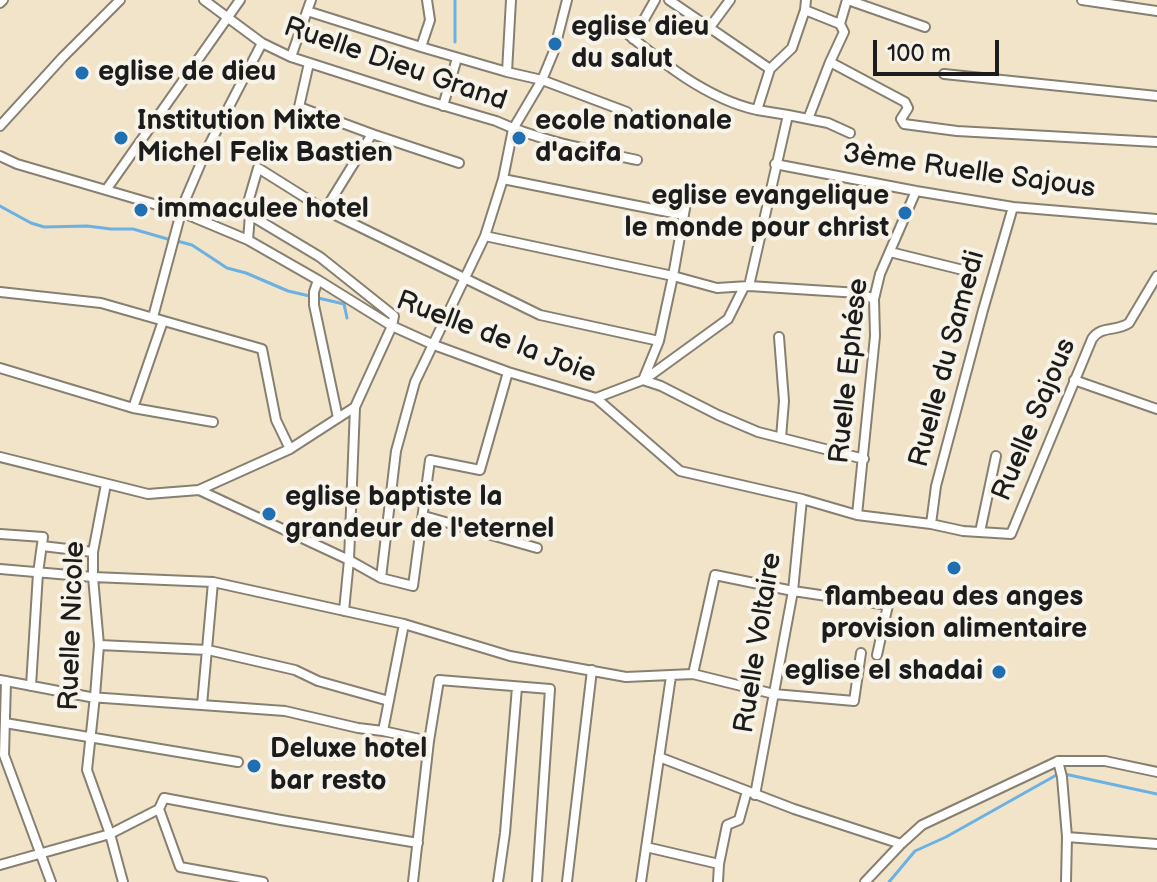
<!DOCTYPE html>
<meta charset="utf-8">
<style>
body{margin:0}
#map{position:relative;width:1157px;height:882px;overflow:hidden;background:#f2e4c9;font-family:"Balsamiq Sans",sans-serif}
canvas{display:block}
.scale{position:absolute;left:873px;top:40px;width:126px;height:36px;box-sizing:border-box;border:4px solid #1c1c1c;border-top:0;padding-left:10px;font-size:24px;line-height:28px;white-space:nowrap;color:#1c1c1c;-webkit-text-stroke:6px #f7f3e8;paint-order:stroke}
</style>
<div id="map">
<canvas width="1157" height="882"></canvas>
<div class="scale">100 m</div>
</div>
<script>
const context = document.querySelector('canvas').getContext('2d');
context.lineJoin = 'round';
function strokePath(path, color, width, dash) { context.strokeStyle = color; context.lineWidth = width; context.lineCap = dash ? 'butt' : 'round'; context.setLineDash(dash || []); context.stroke(path); }
function drawText(font, color, halo, rows, align = 'center') {
  context.font = font + ' "Balsamiq Sans",sans-serif'; context.lineWidth = 8; context.setLineDash([]); context.textBaseline = 'middle'; context.strokeStyle = halo; context.fillStyle = color; for (const [text, x, y, turn = 0] of rows) {
    context.save(); context.translate(x, y); context.rotate((+turn || 0) * Math.PI / 180); context.textAlign = isNaN(turn) ? turn : align; if (halo) context.strokeText(text, 0, 0); context.fillText(text, 0, 0); context.restore();
  }
}
strokePath(new Path2D(`
 M455,0V42
 M0,206L31,223L44,227L87,226L111,229H133L171,240
 M177,241L192,245L227,268L246,273L288,291L344,304L347,318
 M889,882L915,851L946,837L1060,773L1157,794`), '#6bb1e2', 3);
const street = new Path2D(`
 M204,0L262,43L291,57L428,101L496,121C540,141 590,150 637,160
 M567,0L554,51L542,80L627,112
 M669,0L770,69
 M848,0L925,27
 M1082,0L1157,11
 M0,3L3,0
 M805,10L840,24
 M307,11L421,47L507,72
 M619,27C659,60 706,99 757,110
 M710,27L730,0
 M633,39L655,0
 M421,47L430,20L427,0
 M291,57L311,0
 M830,62L844,32L840,24L847,0
 M309,63L299,107L372,134L325,210
 M944,74L1157,96
 M443,106L457,58
 M788,115L808,119L830,62L905,102L908,108L901,119L904,124L957,131L1157,142
 M808,119L828,123L850,133
 M0,126L62,58L120,0
 M372,134L459,163
 M0,156L17,164L181,212L248,240L318,280L392,326L434,345L508,372L596,398L680,471L802,499L857,515L931,524L963,531L1011,534L1092,339C1101,325 1117,332 1129,323L1157,276
 M775,164L916,191L1013,207L1157,219
 M503,179L683,215
 M106,190L240,0
 M485,236L673,276L686,203L691,189
 M248,240L250,215L247,206L258,168L325,210L540,315L659,341
 M890,252L967,271
 M318,280L314,292V305L338,418
 M749,286L788,115L757,110L770,69L792,48L805,10L806,0
 M0,292L101,303L262,349L276,420L290,449
 M153,317L183,205L206,151L262,43
 M779,337L784,401L781,438
 M0,368L133,408L213,422
 M643,380L659,341L673,276L717,288L749,286L859,293L874,299
 M644,380L728,319L744,287
 M1074,380L1157,409
 M596,398L643,380L661,386L718,415L758,432L864,459
 M133,408L163,321
 M0,457L148,494L199,490L290,449L355,407L392,326L394,316L320,257L250,215
 M106,484L93,552V577L99,645L95,696L87,770L110,834L123,882
 M199,490L349,560L381,578L413,586L430,460L480,470L508,372
 M857,515L875,336L874,299L880,274L916,191
 M424,516L537,548
 M931,524L936,486L983,310L1013,207
 M980,532L996,456
 M0,534L43,537L38,573L31,686
 M42,546L93,552
 M0,569L93,577L213,582L404,624L510,656L626,677L693,674L715,575L793,591L888,605L877,655
 M381,578L396,451L415,382L485,236L503,179L513,129L542,80L507,72L511,0
 M344,611L349,560L355,407
 M99,645L208,650L295,670L318,681L389,701
 M693,674L774,694L854,701L861,653
 M0,680L90,697L285,711L358,728L383,731L429,741
 M6,681L4,755L51,882
 M202,705L213,582
 M5,723L238,762
 M383,731L404,624
 M659,757L794,809L901,844
 M1058,761L1062,777L1067,837L1066,882
 M755,795L793,591L802,499
 M159,809L180,867L263,882
 M1067,837L1157,844
 M646,847L719,864L718,882
 M719,864L727,825L739,820L747,791
 M0,865L110,834L159,809L164,798L281,820L418,843
 M413,882L429,741L439,680L550,689L537,882
 M498,882L505,833L517,687
 M567,882L592,670
 M641,882L671,676
 M865,882L901,844L922,825L1058,761H1105L1157,772`);
strokePath(street, '#878072', 12);
strokePath(street, '#fff', 8);
for (const [x, y, r, color] of [
 [555,44,8,"#1f6fb2"],
 [82,73,8,"#1f6fb2"],
 [121,138,8,"#1f6fb2"],
 [519,138,8,"#1f6fb2"],
 [141,210,8,"#1f6fb2"],
 [905,213,8,"#1f6fb2"],
 [269,514,8,"#1f6fb2"],
 [954,568,8,"#1f6fb2"],
 [999,672,8,"#1f6fb2"],
 [254,766,8,"#1f6fb2"]
]) { const dot = new Path2D(); dot.arc(x, y, r, 0, 2 * Math.PI); context.fillStyle = color; context.fill(dot); strokePath(dot, '#f7f3e8', 3); }
drawText('bold 28px', '#1c1c1c', '#f7f3e8', [
 ["eglise dieu",571,28],
 ["du salut",571,60],
 ["eglise de dieu",98,73],
 ["Institution Mixte",137,122],
 ["Michel Felix Bastien",137,154],
 ["ecole nationale",535,122],
 ["d'acifa",535,154],
 ["eglise evangelique",889,197,"right"],
 ["le monde pour christ",889,229,"right"],
 ["immaculee hotel",157,210],
 ["eglise baptiste la",285,498],
 ["grandeur de l'eternel",285,530],
 ["flambeau des anges",954,598,"center"],
 ["provision alimentaire",954,630,"center"],
 ["eglise el shadai",983,672,"right"],
 ["Deluxe hotel",270,750],
 ["bar resto",270,782]
], 'left');
drawText('28px', '#1c1c1c', '#f7f3e8', [
 ["Ruelle Dieu Grand",395,65,19],
 ["3ème Ruelle Sajous",969,172,8],
 ["Ruelle de la Joie",496,338,21],
 ["Ruelle du Samedi",948,359,-75],
 ["Ruelle Ephése",850,371,-84],
 ["Ruelle Sajous",1035,420,-67],
 ["Ruelle Nicole",73,626,-88],
 ["Ruelle Voltaire",759,643,-81]
]);
</script>
